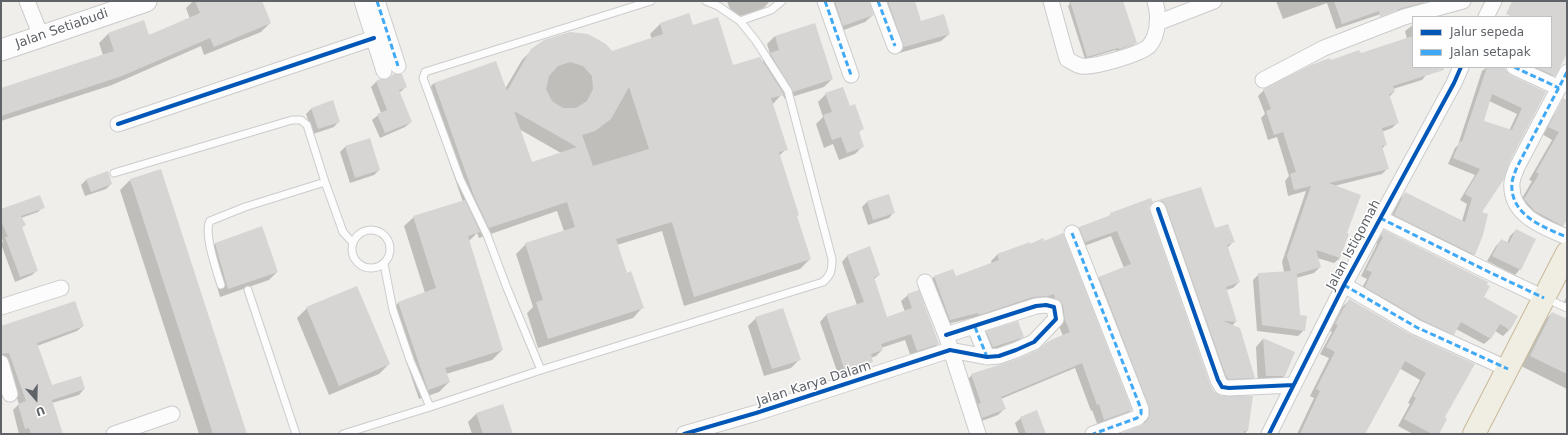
<!DOCTYPE html>
<style>
body{margin:0}
#map{position:relative;width:1568px;height:435px;overflow:hidden;background:#efeeea;font-family:"DejaVu Sans",sans-serif}
canvas{display:block}
.frame{position:absolute;inset:0;border:2px solid #5f6368;pointer-events:none}
.legend{position:absolute;left:1412px;top:16px;width:140px;height:52px;box-sizing:border-box;background:#fff;border:1px solid #bfc1c3;margin:0;padding:5px 7px;list-style:none;font-size:12px;color:#5f6368}
.legend li{display:flex;align-items:center;gap:8px;height:20px}
.legend b{width:20px;border:1px solid #bfc1c3}
.north{position:absolute;left:16px;top:379px;width:40px;height:40px;-webkit-text-stroke:3px #fff;paint-order:stroke;rotate:160deg;font-size:11px;font-weight:700;line-height:16px;text-align:center;color:#5f6368}
.north::after{content:'';display:block;margin:auto;width:14px;height:18px;background:#5f6368;clip-path:polygon(50% 0,100% 100%,50% 72%,0 100%)}
</style>
<div id="map">
<canvas width="1568" height="435"></canvas>
<div class="frame"></div>
<ul class="legend">
<li><b style="height:5px;background:#0057b8"></b>Jalur sepeda</li>
<li><b style="height:5px;background:#3fa9f5"></b>Jalan setapak</li>
</ul>
<div class="north">U</div>
</div>
<script>
const context = document.querySelector('canvas').getContext('2d');
context.lineJoin = 'round';
function paint(path, color) { context.fillStyle = color; context.fill(path, 'evenodd'); }
function strokePath(path, color, width, dash) { context.strokeStyle = color; context.lineWidth = width; context.lineCap = dash ? 'butt' : 'round'; context.setLineDash(dash || []); context.stroke(path); }
function drawText(font, color, halo, rows, align = 'center') {
  context.font = font + ' "DejaVu Sans",sans-serif'; context.lineWidth = 3; context.setLineDash([]); context.textBaseline = 'middle'; context.strokeStyle = halo; context.fillStyle = color; for (const [text, x, y, turn = 0] of rows) {
    context.save(); context.translate(x, y); context.rotate((+turn || 0) * Math.PI / 180); context.textAlign = isNaN(turn) ? turn : align; if (halo) context.strokeText(text, 0, 0); context.fillText(text, 0, 0); context.restore();
  }
}
paint(new Path2D(`
 M193,1H261L270,23L261,32L204,55L201,46L112,85L1,121V89L103,55L99,43L108,34L149,37L190,19L186,8Z
 M727,1H770L763,9L733,18Z
 M824,1H868L873,15L865,22L836,33Z
 M894,1H914L920,22L949,34L941,41L896,54L881,10L888,2Z
 M1069,1H1122L1136,42L1133,45L1116,51V50L1085,59L1068,6L1070,4Z
 M1276,1H1425L1419,8L1398,13L1396,9L1336,29L1327,3L1283,19Z
 M1517,1H1567V51L1554,75L1548,81L1517,67H1551V17H1509Z
 M688,15L692,26L733,66L762,62L770,54L767,44L775,36L832,79L824,87L785,99L782,94L772,105L786,149L779,156L798,215L796,217L810,259L800,269L684,306L662,231L617,245L626,274L642,308L633,318L538,348L527,313L533,307L516,254L526,244L564,231L557,211L479,238L477,233L469,241L502,350L492,360L446,374L449,382L439,392L419,399L389,312L398,303L425,293L404,226L414,217L463,202L425,93L434,83L505,89L522,60L532,50L611,52L652,39L650,34L660,24ZM519,129L561,153L531,163Z
 M1413,25V67H1425L1427,74L1422,80L1393,89L1394,92L1389,97L1398,122L1392,128L1382,132L1386,144L1382,149L1388,168L1382,174L1334,186L1345,234L1340,258L1334,263L1317,258L1320,267L1314,273L1296,278L1300,316L1304,330L1298,336L1257,331L1253,280L1259,274L1284,272L1282,262L1306,191L1288,196L1285,181L1289,176L1277,137L1268,140L1261,118L1265,114L1258,96L1264,90L1330,61L1360,54L1407,39L1405,31Z
 M1487,67H1493L1505,70L1510,76L1545,92L1480,213L1474,254L1468,260L1389,221L1400,199L1405,194L1462,221L1467,204L1460,200L1475,175L1448,164L1455,148L1458,145L1482,71ZM1489,101L1517,114L1509,131L1482,121Z
 M376,82L406,87L399,93L411,122L405,127L380,138L372,120L381,113L371,87Z
 M826,94L849,107L863,128L858,133L863,146L855,154L839,160L833,144L824,148L816,124L823,117L818,102Z
 M311,109L339,121L334,127L313,134L306,114Z
 M1557,112L1567,118V218L1563,225L1555,233L1517,207L1532,181L1529,180L1552,140L1542,134L1549,120Z
 M369,139L379,170L374,175L350,183L340,152L345,147Z
 M86,180L111,184L106,189L85,196L81,185Z
 M130,180L246,434H199L120,190Z
 M1200,188L1215,229L1233,242L1227,248L1239,282L1233,288L1226,290L1236,321L1232,326L1254,377L1248,384L1223,385L1153,207L1158,201Z
 M867,202L894,212L889,218L868,225L862,207Z
 M43,207L38,212L21,218L24,225L22,228L37,270L32,275L15,282L1,244L3,241L1,237V211Z
 M1148,207L1149,212L1209,385L1214,392L1247,431L1244,434H1122L1141,427L1144,424V412L1093,284L1099,277L1124,268L1111,236L1079,248L1073,234L1079,228L1107,218L1111,214Z
 M261,228L277,272L269,280L220,297L207,252L215,244Z
 M1516,230L1520,269L1515,275L1487,261L1496,246L1501,241L1507,243L1510,236Z
 M1384,231L1483,298L1509,330L1503,336L1495,331L1491,338L1484,344L1456,329L1447,340L1359,293L1367,279L1361,276L1377,244L1375,243Z
 M1029,243L1131,410L1125,416L1098,426L1092,410L1091,411L1075,368L1001,399L1004,409L998,415L976,423L966,381L972,375L1020,359L1038,351L1063,336L1059,326L1054,307L973,321L972,318L943,325L928,283L934,277L953,270L955,277L992,264L991,261L998,254Z
 M848,255L879,275L873,280L887,319L905,312L901,301L908,295L938,344L932,350L911,357L905,340L881,348L882,350L876,356L871,358L872,361L866,368L839,377L820,322L826,315L857,305L842,262Z
 M1567,296V306L1563,304Z
 M1350,300L1412,336L1443,418L1438,434H1413L1398,426L1410,404L1408,403L1420,380L1399,368L1364,434H1297L1314,398L1310,396L1329,358L1320,354L1332,332L1330,331L1343,306Z
 M307,308L389,364L379,374L329,395L297,318Z
 M1552,313L1567,321V389L1521,366L1542,323Z
 M756,318L799,360L791,368L764,376L748,326Z
 M83,326L77,331L37,346L52,386L84,389L79,395L52,403L62,434H19L13,410L19,404L3,358H1V328Z
 M987,332L1023,336L1017,342L987,352L982,338Z
 M1263,339L1284,376L1276,384H1258L1256,347Z
 M476,414L512,434H472L468,422Z
 M1021,418L1045,434H1019L1015,423Z`), '#0003');
paint(new Path2D(`
 M195,1H262L271,23L214,47L210,38L122,76L1,116V88L114,51L108,33L144,20L149,35L200,13Z
 M835,1H869L874,15L843,26Z
 M888,1H915L921,21L944,14L950,34L904,47Z
 M1070,1H1123L1137,43L1119,49L1118,48L1087,57Z
 M1334,1H1426V2L1402,8L1380,17L1379,11L1342,24Z
 M1512,1H1567V54L1555,76L1535,67H1551V17H1513L1506,14Z
 M689,13L693,25L718,17L733,65L760,57L783,93L784,95L771,98L788,150L779,152L799,215L797,216L811,259L694,297L672,222L616,239L627,273L631,271L644,308L548,339L536,302L543,300L525,243L575,227L567,202L489,228L474,196L434,83L496,61L507,91L531,49L544,40L570,32L588,34L606,44L612,51L663,34L660,23ZM570,62L583,66L592,76L593,89L587,101L576,108H563L552,101L546,89L549,76L558,66ZM629,87L649,149L593,166L582,135L595,131L611,119ZM514,111L577,147L532,162Z
 M815,23L833,79L793,92L770,53L779,50L775,36Z
 M1413,36V67H1443L1444,70L1393,86L1395,92L1389,94L1399,123L1382,128L1387,145L1382,146L1389,169L1329,183L1361,195L1347,233L1349,234L1340,258L1316,250L1321,267L1297,274L1300,315L1307,316L1305,331L1262,325L1258,273L1291,271L1287,256L1311,186L1294,190L1290,174L1296,172L1283,132L1274,135L1266,111L1271,109L1263,89L1311,65L1330,58L1331,60L1359,50L1361,53Z
 M1487,67H1505L1506,72L1510,75L1546,92L1509,163L1504,179L1482,212L1488,214L1483,235L1475,255L1394,215L1405,192L1465,222L1472,198L1465,194L1480,169L1453,158L1460,141L1462,142ZM1492,94L1522,108L1512,130L1484,121Z
 M394,74H402L407,87L399,90L412,122L385,133L377,114L387,110L376,81L380,79H387Z
 M843,87L850,106L855,104L864,129L859,131L864,147L847,153L841,137L832,140L823,115L832,112L825,93Z
 M1563,98L1567,100V220L1563,226L1535,211L1524,199L1539,174L1536,172L1559,132L1548,127Z
 M333,100L340,122L318,129L311,108Z
 M370,138L380,170L355,178L345,146Z
 M161,169L247,434H213L130,179Z
 M108,171L112,184L91,192L86,179Z
 M1201,187L1215,228L1228,224L1235,242L1227,245L1240,282L1226,287L1237,322L1223,321L1240,328L1255,378L1229,379L1226,376L1166,206L1164,202L1158,200Z
 M889,194L895,213L873,220L867,201Z
 M40,195L45,208L21,216L26,225L22,227L38,271L20,277L5,237H8L1,221V209Z
 M1151,198L1153,202L1149,207L1150,212L1210,384L1214,392L1221,396H1253L1248,431H1244V434H1119L1143,425L1149,418L1150,409L1099,277L1131,264L1117,231L1085,242L1079,227L1111,215L1110,213Z
 M465,200L480,232L468,236L503,350L445,368L450,382L428,390L398,302L436,288L413,216Z
 M262,226L278,272L228,289L215,243Z
 M1516,229L1536,239L1521,270L1492,256L1501,239L1509,243Z
 M1384,230L1488,282L1487,285L1490,286L1484,297L1518,316L1510,330L1500,324L1491,339L1461,322L1454,335L1420,319L1365,287L1372,272L1366,270L1383,237L1381,236Z
 M1063,233L1132,410L1104,420L1099,404L1097,405L1082,363L1001,397L1006,409L982,418L978,404L981,403L971,374L1020,358L1038,350L1046,343L1053,339L1070,332L1065,320L1063,305L1060,301L1055,298L1054,294L1048,296L1033,297L979,315L978,313L950,320L934,276L953,269L956,276L999,260L997,254L1030,242V244L1043,238L1044,241Z
 M870,246L880,275L874,277L887,317L912,308L907,294L919,290L939,344L917,351L911,334L881,344L883,350L871,354L873,362L845,371L826,314L864,302L847,255Z
 M357,286L390,364L339,386L306,307Z
 M1349,299L1412,335L1475,364L1445,417L1447,419L1439,434H1432L1404,419L1416,398L1413,396L1426,373L1405,361L1365,434H1300L1320,391L1316,389L1335,352L1326,347L1338,325L1335,324Z
 M75,301L84,326L37,343L52,385L81,376L85,389L52,400L63,434H31L29,428L25,429L18,404L26,401L9,353L1,354V326Z
 M783,308L801,360L772,369L755,317Z
 M1552,312L1567,319V374L1530,356Z
 M1018,321L1024,337L993,347L986,331Z
 M1263,338L1295,352L1285,376H1266Z
 M503,404L513,434H483L476,413Z
 M1037,410L1046,434H1026L1020,417Z`), '#d6d5d3');
const lane = new Path2D(`
 M740,21L771,10L782,1
 M114,173L292,120H301L307,125L325,182L343,232L353,243
 M352 249a19 19 0 1 1 38 0a19 19 0 1 1-38 0Z
 M384,264L393,310L410,360L430,407L541,370L823,282C831,275 832,270 832,259L788,91L756,41L740,21L718,6L706,1
 M221,285C217,272 203,232 210,221L245,207L325,182
 M248,290L296,434
 M1545,298L1567,308
 M541,370L507,288L487,235L460,179L423,78L425,72L651,1
 M343,434L430,407`);
const street = new Path2D(`
 M27,1L41,36
 M362,1L384,71
 M377,1L398,66
 M825,1L851,75
 M878,1L895,46
 M1051,1L1067,59C1072,62 1076,65 1081,66C1093,68 1141,54 1149,46C1159,35 1159,14 1155,1
 M1486,17L1494,1
 M1157,23L1214,1
 M1514,67L1559,88
 M1567,72L1517,167C1515,172 1513,177 1512,182C1509,215 1543,227 1567,237
 M1263,80L1324,48L1404,17L1463,1
 M118,124L374,38
 M1158,209L1218,380L1222,387L1229,388L1293,385
 M1380,218L1487,271L1544,298
 M1072,233L1141,409V414L1137,418L1093,434
 M925,282L946,335L978,434
 M1344,285L1416,327L1508,369
 M1,307L61,288
 M975,327L987,357
 M1,363L10,394
 M114,434L172,414
 M684,434L756,413L950,350L987,357L999,356L1016,350L1034,342L1056,319L1054,307L1046,305L1036,306L946,335
 M1269,434L1344,285L1454,83L1461,67`);
const secondary = new Path2D(`
 M1,50L146,1`);
const highway = new Path2D(`
 M1474,434L1567,253`);
strokePath(lane, '#cbcccc', 9);
strokePath(street, '#cbcccc', 17);
strokePath(secondary, '#cacacb', 23);
strokePath(highway, '#c8b996', 24);
strokePath(lane, '#fdfcfc', 7);
strokePath(street, '#fdfcfc', 15);
strokePath(secondary, '#fdfcfc', 21);
strokePath(highway, '#f0ede3', 22);
strokePath(new Path2D(`
 M377,1L398,66
 M825,1L851,75
 M878,1L895,46
 M1514,67L1559,88
 M1567,72L1517,167C1515,172 1513,177 1512,182C1509,215 1543,227 1567,237
 M1380,218L1487,271L1544,298
 M1072,233L1141,409V414L1137,418L1093,434
 M1344,285L1416,327L1508,369
 M975,327L987,357`), '#3fa9f5', 3, [6, 3]);
strokePath(new Path2D(`
 M118,124L374,38
 M1158,209L1218,380L1222,387L1229,388L1293,385
 M684,434L756,413L950,350L987,357L999,356L1016,350L1034,342L1056,319L1054,307L1046,305L1036,306L946,335
 M1269,434L1344,285L1454,83L1461,67`), '#0057b8', 4);
drawText('13px', '#5f6368', '#fff', [
 ["Jalan Setiabudi",62,29,-19],
 ["Jalan Istiqomah",1354,245,-62],
 ["Jalan Karya Dalam",814,384,-18]
]);
</script>
